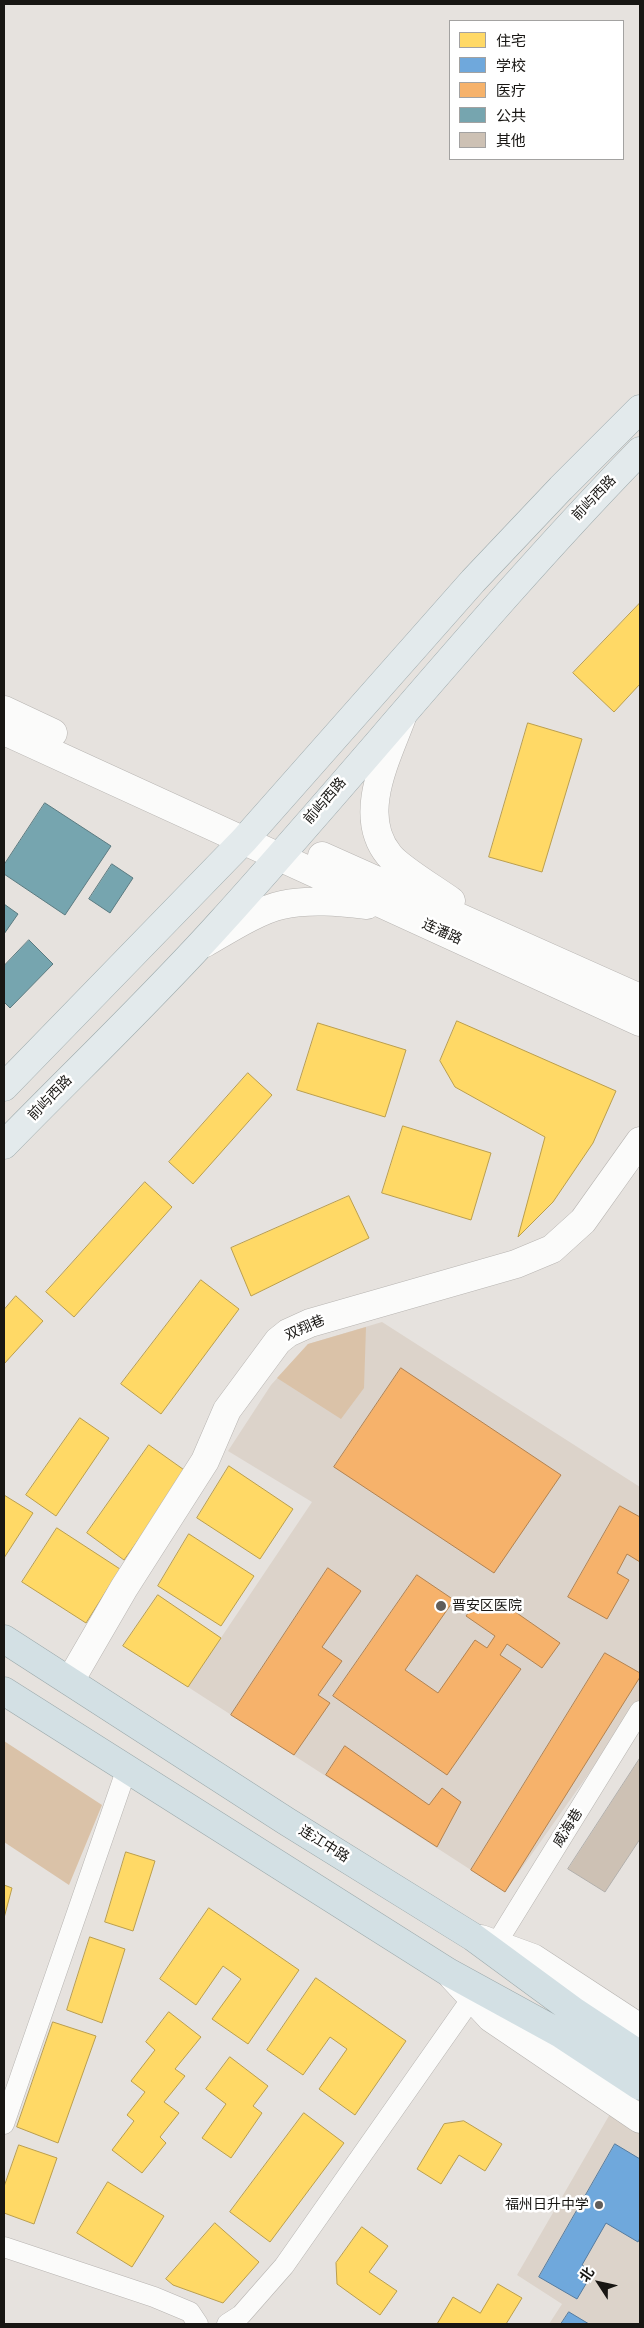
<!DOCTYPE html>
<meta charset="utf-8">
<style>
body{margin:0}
#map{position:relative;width:644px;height:2328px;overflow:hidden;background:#e6e2de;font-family:"Work Sans","Noto Sans SC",sans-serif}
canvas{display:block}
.frame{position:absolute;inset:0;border:5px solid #181613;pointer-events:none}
.legend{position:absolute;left:449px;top:20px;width:175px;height:140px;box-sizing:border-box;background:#fff;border:1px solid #a3a2a1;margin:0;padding:6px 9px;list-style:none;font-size:15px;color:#181613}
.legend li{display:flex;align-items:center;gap:10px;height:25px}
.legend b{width:25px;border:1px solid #a3a2a1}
.north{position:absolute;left:574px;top:2258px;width:50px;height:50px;-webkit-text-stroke:4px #fff;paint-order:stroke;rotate:305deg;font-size:14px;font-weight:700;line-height:20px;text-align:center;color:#181613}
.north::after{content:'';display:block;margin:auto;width:18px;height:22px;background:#181613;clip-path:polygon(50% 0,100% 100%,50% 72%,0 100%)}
</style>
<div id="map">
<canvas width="644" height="2328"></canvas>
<div class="frame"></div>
<ul class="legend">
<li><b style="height:14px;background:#ffd966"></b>住宅</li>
<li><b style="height:14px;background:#6fa8dc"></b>学校</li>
<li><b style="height:14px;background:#f6b26b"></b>医疗</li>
<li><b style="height:14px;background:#76a5af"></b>公共</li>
<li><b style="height:14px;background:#cdc1b4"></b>其他</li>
</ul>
<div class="north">北</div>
</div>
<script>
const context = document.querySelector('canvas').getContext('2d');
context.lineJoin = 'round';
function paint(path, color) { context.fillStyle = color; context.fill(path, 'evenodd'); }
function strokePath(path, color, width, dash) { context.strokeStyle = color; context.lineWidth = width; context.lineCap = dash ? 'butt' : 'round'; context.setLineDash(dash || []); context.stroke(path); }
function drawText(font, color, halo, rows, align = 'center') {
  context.font = font + ' "Work Sans","Noto Sans SC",sans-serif'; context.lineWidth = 5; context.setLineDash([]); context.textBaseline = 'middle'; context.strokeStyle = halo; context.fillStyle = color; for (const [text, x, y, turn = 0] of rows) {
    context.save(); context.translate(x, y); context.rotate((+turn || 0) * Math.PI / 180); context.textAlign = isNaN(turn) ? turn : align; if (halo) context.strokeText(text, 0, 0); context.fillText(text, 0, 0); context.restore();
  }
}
paint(new Path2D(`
 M382,1322L640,1487V1701L505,1892L188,1687L312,1502L228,1451L271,1385L308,1344Z
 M610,2114L640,2134V2324H549L562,2304L517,2275Z`), '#dcd3ca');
paint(new Path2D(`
 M366,1327L364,1388L341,1419L277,1378L308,1344Z
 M4,1741L102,1805L69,1885L4,1842Z`), '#dac2a8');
const homes = new Path2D(`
 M640,603V684L614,712L573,673Z
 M528,723L582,739L542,872L489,857Z
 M457,1021L616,1091L593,1143L553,1202L518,1237L545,1137L455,1087L440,1061Z
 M318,1023L406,1050L385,1117L297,1090Z
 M248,1073L272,1095L193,1184L169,1162Z
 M403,1126L491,1153L471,1220L382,1193Z
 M145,1182L172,1207L74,1317L46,1292Z
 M349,1196L369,1238L251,1296L231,1248Z
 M201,1280L239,1309L161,1414L121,1384Z
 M16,1296L43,1321L4,1364V1310Z
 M80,1418L109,1438L56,1516L26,1495Z
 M149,1445L187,1472L124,1560L87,1533Z
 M229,1466L293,1509L260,1559L197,1518Z
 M4,1495L33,1513L4,1558Z
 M57,1528L120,1569L86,1623L22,1582Z
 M189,1534L254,1576L221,1626L158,1586Z
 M158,1595L221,1638L188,1687L123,1646Z
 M126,1852L155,1861L133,1931L105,1922Z
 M4,1885L12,1888L4,1918Z
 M209,1908L299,1970L248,2044L212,2019L241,1979L223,1966L196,2005L160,1979Z
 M90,1937L125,1949L102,2023L67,2010Z
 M316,1978L406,2041L355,2115L319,2089L347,2049L330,2037L303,2075L267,2050Z
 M169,2012L201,2037L175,2069L185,2076L164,2102L179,2113L160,2137L166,2143L142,2173L112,2150L134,2121L127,2115L145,2092L131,2081L155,2050L146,2042Z
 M53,2022L96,2036L58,2143L17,2127Z
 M230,2057L268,2086L253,2106L262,2113L231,2158L202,2138L226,2104L206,2089Z
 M304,2113L344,2143L270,2242L230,2212Z
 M464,2121L502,2144L485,2171L459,2155L441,2184L417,2169L444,2124Z
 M19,2145L57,2158L34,2224L4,2213V2187Z
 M108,2182L164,2216L132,2267L77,2233Z
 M215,2223L259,2262L223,2303L173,2285L166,2279Z
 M362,2227L388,2246L369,2272L397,2291L380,2315L337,2284L336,2263Z
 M498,2284L522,2298L506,2324H437L453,2297L480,2313Z`);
paint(homes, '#ffd966');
strokePath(homes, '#ba9e4d', 1);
const schools = new Path2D(`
 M615,2144L640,2159V2238L638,2242L606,2223L582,2265L593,2272L577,2299L539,2277Z
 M569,2312L589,2324H561Z`);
paint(schools, '#6fa8dc');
strokePath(schools, '#557ca0', 1);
const health = new Path2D(`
 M401,1368L561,1475L494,1573L334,1467Z
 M620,1506L640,1517V1562L627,1554L617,1573L629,1580L607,1619L568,1597Z
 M328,1568L361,1591L322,1647L342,1661L318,1695L330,1703L294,1755L231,1715Z
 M417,1575L454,1600L405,1670L438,1693L475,1640L487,1648L495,1636L466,1616L478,1599L495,1611L501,1602L560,1643L542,1668L507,1644L500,1655L521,1669L447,1775L333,1696Z
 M605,1653L640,1673V1677L505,1892L471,1870Z
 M345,1746L429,1805L442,1788L461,1802L437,1847L326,1775Z`);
paint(health, '#f6b26b');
strokePath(health, '#b38351', 1);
const public = new Path2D(`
 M45,803L111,846L65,915L4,874V865Z
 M112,864L133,878L110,913L89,899Z
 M4,904L18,914L4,934Z
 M29,940L53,964L10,1008L4,1002V966Z`);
paint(public, '#76a5af');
strokePath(public, '#5a7a80', 1);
const building = new Path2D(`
 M640,1758V1839L605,1892L568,1869Z`);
paint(building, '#cdc1b4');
strokePath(building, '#b2afab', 1);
const street = new Path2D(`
 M496,1944L640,1711
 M4,2124L127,1768
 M4,2247L154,2297L190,2312L198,2324
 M227,2324L241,2315L284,2266L472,1998`);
const secondary = new Path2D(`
 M4,710L53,733
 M402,717C387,758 356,815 389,855C399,868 436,890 451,901
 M4,731L640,1022
 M322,856L640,998
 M205,943C226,931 258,910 282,905C310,899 339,902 367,905
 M70,1681L124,1588L205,1461L227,1410L278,1341L288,1333L310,1323L516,1264L552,1249L583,1221L640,1141
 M481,1939L533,1958L640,2028
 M453,1977L491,2018L640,2119`);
const primary = new Path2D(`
 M4,1087L244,840L473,581L561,488L640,409
 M4,1145C76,1071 152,999 222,921C363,765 493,602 640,451`);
const highway = new Path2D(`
 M4,1639L286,1821L473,1937L575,2012L640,2055
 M4,1691L448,1972L561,2034L640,2086`);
strokePath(street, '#b7b4b1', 21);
strokePath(secondary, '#b7b4b1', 29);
strokePath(primary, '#9daaac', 29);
strokePath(highway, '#9daaac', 29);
strokePath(street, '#fbfbfa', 20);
strokePath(secondary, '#fbfbfa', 28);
strokePath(primary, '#e3eaec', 28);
strokePath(highway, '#d3e0e4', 28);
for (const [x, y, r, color] of [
 [441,1606,6,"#605d5a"],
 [599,2205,5,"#605d5a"]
]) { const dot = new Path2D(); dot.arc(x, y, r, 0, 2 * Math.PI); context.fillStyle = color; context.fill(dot); strokePath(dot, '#fff', 2); }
drawText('14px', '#181613', '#fff', [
 ["前屿西路",594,498,-46],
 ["前屿西路",325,801,-49],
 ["连潘路",442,932,24],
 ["前屿西路",50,1098,-46],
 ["双翔巷",305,1328,-24],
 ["威海巷",568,1828,-58],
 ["连江中路",324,1844,32]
]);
drawText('14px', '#181613', '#fff', [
 ["晋安区医院",452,1606],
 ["福州日升中学",589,2205,"right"]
], 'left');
</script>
